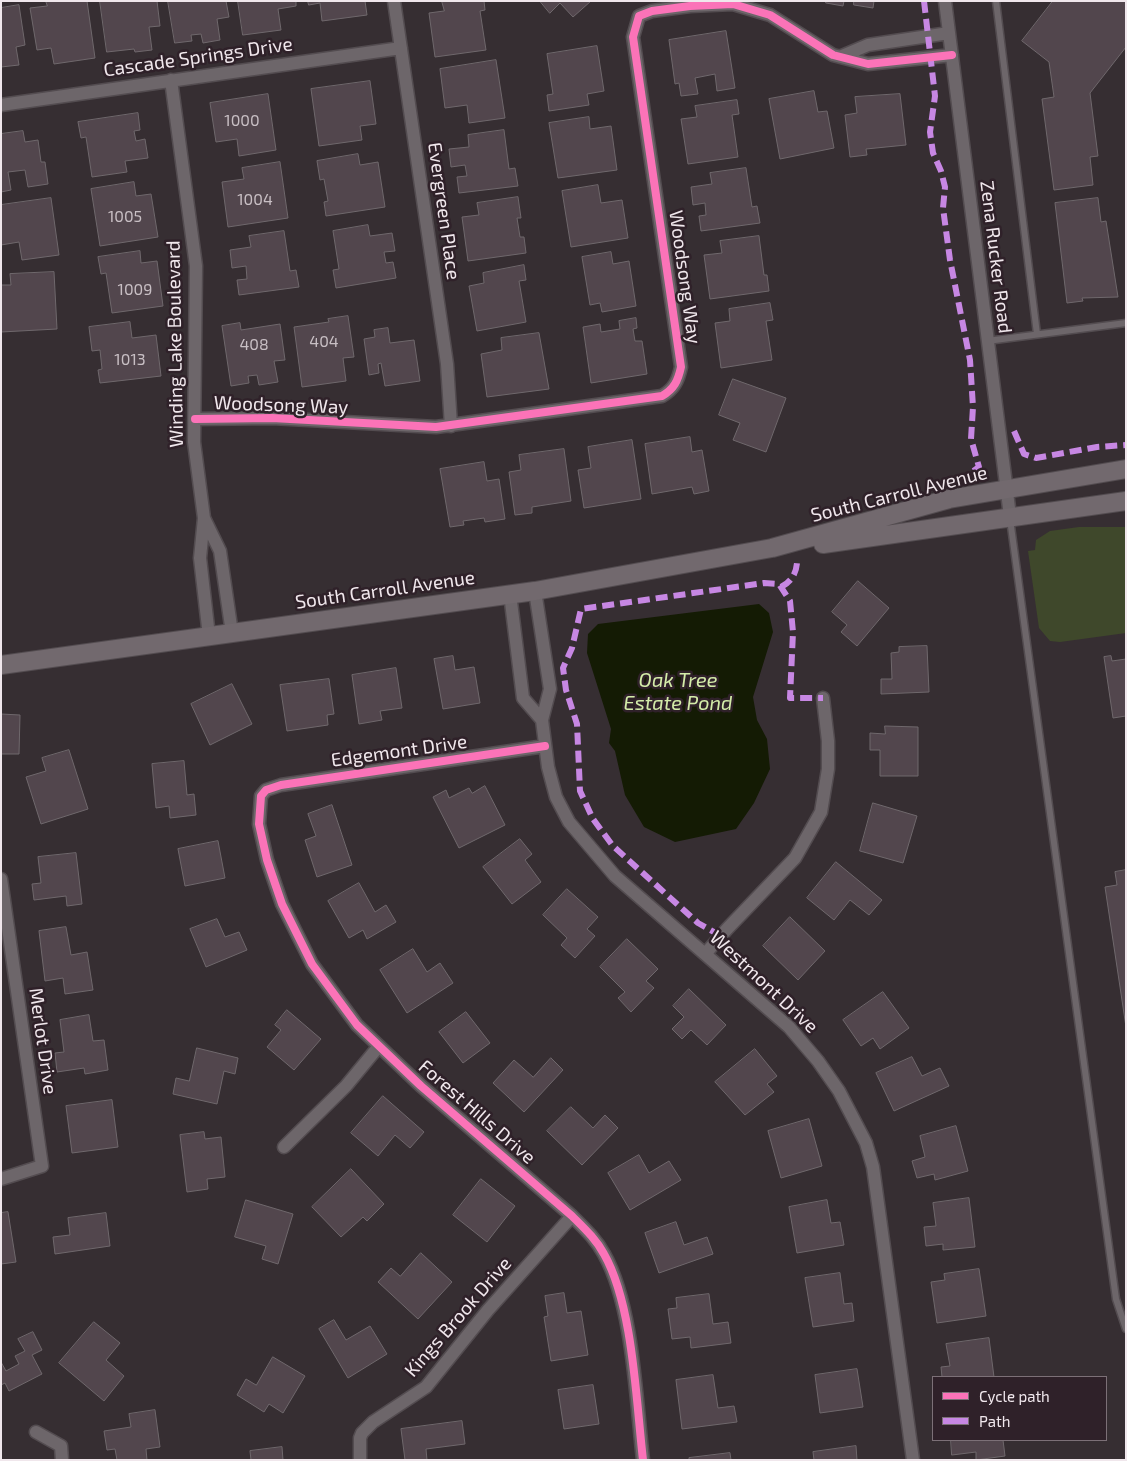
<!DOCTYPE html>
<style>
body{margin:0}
#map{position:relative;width:1127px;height:1461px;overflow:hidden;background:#362e32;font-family:"Exo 2",sans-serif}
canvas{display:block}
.frame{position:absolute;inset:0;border:2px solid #f0e7ec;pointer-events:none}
.legend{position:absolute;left:932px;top:1376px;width:175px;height:65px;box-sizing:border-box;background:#2f2129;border:1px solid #7c7077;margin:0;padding:6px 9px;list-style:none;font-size:15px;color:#f0e7ec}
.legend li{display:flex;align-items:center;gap:10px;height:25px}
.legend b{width:25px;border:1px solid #7c7077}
</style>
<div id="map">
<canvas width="1127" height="1461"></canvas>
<div class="frame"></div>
<ul class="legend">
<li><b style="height:6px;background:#fb73b8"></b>Cycle path</li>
<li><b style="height:6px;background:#c787e3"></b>Path</li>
</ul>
</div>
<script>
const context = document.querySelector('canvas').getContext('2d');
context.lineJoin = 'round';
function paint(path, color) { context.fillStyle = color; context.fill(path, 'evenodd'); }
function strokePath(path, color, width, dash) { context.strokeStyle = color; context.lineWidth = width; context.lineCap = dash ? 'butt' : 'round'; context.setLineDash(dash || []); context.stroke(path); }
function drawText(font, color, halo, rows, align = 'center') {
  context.font = font + ' "Exo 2",sans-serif'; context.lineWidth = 5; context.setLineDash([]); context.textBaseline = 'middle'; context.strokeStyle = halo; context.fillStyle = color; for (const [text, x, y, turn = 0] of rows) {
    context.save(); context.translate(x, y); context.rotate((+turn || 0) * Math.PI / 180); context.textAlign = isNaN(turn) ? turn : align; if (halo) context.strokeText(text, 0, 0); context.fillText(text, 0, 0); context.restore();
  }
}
paint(new Path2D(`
 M1079,527H1126V633L1060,642L1050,641L1039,628L1028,551L1035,550L1036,540L1050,531Z`), '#3f482b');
paint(new Path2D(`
 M759,604L769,613L773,632L753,697L757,720L767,739L770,769L754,803L736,829L675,842L644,827L625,795L615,751L609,743L611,729L587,653L588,634L598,624Z`), '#141b04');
const building = new Path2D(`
 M46,1H87L95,58L54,64L51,48L37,50L30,8L47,6Z
 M100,1H157L160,26L149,27L152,50L135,52L134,49L107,52Z
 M168,1H226L229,17L217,19L220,40L203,43L201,34L191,35L192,41L175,43Z
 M238,1H296V6L278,9L281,30L243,35Z
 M308,1H365L367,15L322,21L320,3L309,5Z
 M442,1H484L485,10L480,11L486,50L435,57L429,13L444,11Z
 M540,1H591L573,17L560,3L550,13Z
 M826,1H844L843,6L826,3Z
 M854,1H874L873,8L854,5Z
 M1053,1H1126V47L1090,93L1098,156L1090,157L1093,185L1054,190L1042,99L1054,97L1049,62L1022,41Z
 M19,5L25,45L16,47L19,65L1,67V8Z
 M726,31L735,88L717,91L715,74L695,78L698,94L681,96L679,83L675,84L669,40Z
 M597,46L604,91L587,94L589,105L549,111L547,95L553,94L547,54Z
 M496,60L505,118L469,123L467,105L445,108L440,69Z
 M370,81L376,124L360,126L362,140L319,146L311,89Z
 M814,91L818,112L827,111L834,148L780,159L769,99Z
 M268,94L276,150L239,156L237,139L216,142L210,103Z
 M900,94L906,145L866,149L867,155L850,157L845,115L857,113L855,97Z
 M737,100L739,114L732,115L738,157L688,164L681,119L697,117L695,106Z
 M138,113L140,130L134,131L136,141L145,139L148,158L125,161L127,172L92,177L86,137L81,138L78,122Z
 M589,117L590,129L611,126L617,170L558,178L549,123Z
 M504,130L509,169L515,168L518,186L459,193L457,177L467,176L465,165L451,167L449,149L469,147L468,135Z
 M23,131L25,142L38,140L41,162H45L48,184L28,187L25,170L8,172L11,190L1,192V134Z
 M358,154L360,165L378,162L385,207L326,216L324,202L328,201L324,179L320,180L317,161Z
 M280,162L288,218L228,227L222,182L244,179L242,168Z
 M746,168L752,207L757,206L760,223L701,231L699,216L706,215L705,203L693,205L691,187L712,184L710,173Z
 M134,182L136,196L151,194L158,237L100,246L91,189Z
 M598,185L601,203L622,200L628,238L571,247L562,191Z
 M518,197L521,218H517L520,237H524L526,253L468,261L462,217L479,215L477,203Z
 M51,198L59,255L22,260L19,242L1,245V205Z
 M1098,198L1101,222L1106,221L1118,297L1082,298L1083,301L1067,303L1055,203Z
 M368,225L370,236L392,233L395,251L384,252L386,263L393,262L396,278L336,288L333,270L339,269L333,231Z
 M284,231L290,271L296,270L299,287L239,295L237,280L247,279L246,266L232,268L230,250L251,247L249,236Z
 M759,236L764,275H767L769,291L710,299L704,255L722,253L720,241Z
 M140,251L141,263L157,261L163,306L112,313L106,273L101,274L98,257Z
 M611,252L613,264L629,261L636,306L602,312L600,303L590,305L582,257Z
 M524,265L526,280L519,281L526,322L477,331L469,286L484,283L483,273Z
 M54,272L57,329L1,332V285H11L10,274Z
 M770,303L773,320L766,321L772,360L721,368L715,323L730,321L729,309Z
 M348,316L354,357L343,358L346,381L302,387L294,327L329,322L328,319Z
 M636,318L637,328L633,329L635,341H642L647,374L591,383L583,327L600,324L601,332L620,329L619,321Z
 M130,322L132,338L156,335L161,376L100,383L98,370L102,369L100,350L92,351L89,327Z
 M240,323L241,330L280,324L285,360L274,361L278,382L259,385L257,375L248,376L249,383L231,386L222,326Z
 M388,328L390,343L414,340L420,381L385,386L381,363L378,364L379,373L369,375L364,339L375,337L374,330Z
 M539,333L549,389L487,397L481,354L502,350L501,338Z
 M733,379L786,398L766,452L733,440L740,423L719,415Z
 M690,437L692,452L702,450L709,491L694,494L692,487L652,494L645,444Z
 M632,440L641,499L584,508L578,470L591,468L588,447Z
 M564,449L571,501L532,507V513L515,515L509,472L521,470L519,455Z
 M484,462L487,481L499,479L505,519L485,522L484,518L463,521L464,525L450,527L440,469Z
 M858,581L889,608L857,646L841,632L847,625L832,612Z
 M927,646L929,692L881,694V679H892L891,653L899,652V647Z
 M453,656L455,670L474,667L480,703L443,709L434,659Z
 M1111,656L1112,661L1126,659V716L1113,718L1104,657Z
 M396,668L402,708L380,711L382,720L359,724L352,675Z
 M329,679L334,714L327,715L328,725L287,731L280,685Z
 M232,684L252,724L210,745L191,704Z
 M1,714L20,715L19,754H1Z
 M885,726L918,727V776H880V750H870V733L885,734Z
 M69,750L88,809L41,824L26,777L46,771L42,758Z
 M184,761L187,795L194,794L196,815L170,818L169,806L156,808L152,764Z
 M485,786L505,825L459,848L433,797L446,790L449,798L469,788L472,793Z
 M873,803L917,816L903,863L860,851Z
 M332,805L352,865L317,877L305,840L316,836L308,814Z
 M520,839L532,854L525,860L541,882L512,904L483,867Z
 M218,841L225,878L185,886L178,849Z
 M76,853L82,904L67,906L66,896L34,900L32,884L41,883L38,857Z
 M836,862L882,900L869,915L850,900L834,920L807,898Z
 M1126,870V1027L1105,887L1117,885L1115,872Z
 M359,883L375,912L386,905L396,922L367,939L363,930L349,938L328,901Z
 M567,889L598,917L587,929L595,936L575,958L561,945L567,938L543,915Z
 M790,917L825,951L798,980L763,946Z
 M217,919L225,937L239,932L247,950L206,967L190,929Z
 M66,927L71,955L87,952L93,990L65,994L63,978L45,981L39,931Z
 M627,939L658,969L646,981L654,988L631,1012L618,998L625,992L600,967Z
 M413,949L427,972L440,963L453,983L407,1013L380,970Z
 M689,989L726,1025L707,1045L691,1030L682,1039L672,1029L684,1017L673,1006Z
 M883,992L909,1028L880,1049L873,1038L861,1046L843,1020Z
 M287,1010L321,1039L294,1070L267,1047L281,1030L275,1025Z
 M466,1012L490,1043L463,1063L439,1032Z
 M89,1015L93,1041L104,1040L108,1070L85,1074L84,1068L57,1072L55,1053L64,1052L60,1020Z
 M197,1048L238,1058L235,1074L224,1071L217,1104L173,1094L176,1078L189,1081Z
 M755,1049L777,1076L767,1084L774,1092L745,1115L715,1082Z
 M912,1057L922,1076L940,1068L949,1086L894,1111L876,1073Z
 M551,1058L563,1070L524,1112L493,1083L514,1060L533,1077Z
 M383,1096L424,1132L410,1148L395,1135L378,1156L351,1133Z
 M112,1100L118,1147L72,1153L66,1106Z
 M571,1107L593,1128L605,1115L618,1128L582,1165L547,1131Z
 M809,1119L822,1166L781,1178L768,1131Z
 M956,1126L968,1171L935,1180L934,1174L917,1178L912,1161L925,1157L920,1136Z
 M204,1132L205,1139L221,1137L225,1177L207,1179L208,1189L187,1192L180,1135Z
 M639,1155L649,1173L669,1161L681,1180L630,1210L608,1173Z
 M351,1169L384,1204L367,1221L363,1217L341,1237L312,1207Z
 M481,1179L515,1206L487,1242L453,1215Z
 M969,1198L975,1247L943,1250V1244L926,1246L924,1227L936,1226L933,1203Z
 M246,1200L293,1214L278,1264L262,1259L266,1246L235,1237Z
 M827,1200L831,1223L840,1222L844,1245L797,1253L789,1207Z
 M8,1212L16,1262L1,1264V1213Z
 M106,1213L110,1246L55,1254L53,1237L70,1235L68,1218Z
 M676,1222L684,1245L707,1237L713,1254L659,1273L645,1233Z
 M421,1253L452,1282L418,1319L378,1282L391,1268L400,1276Z
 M979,1269L986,1316L937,1323L931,1282L945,1280L944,1274Z
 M840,1273L844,1304L852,1303L854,1321L813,1327L805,1278Z
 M564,1293L567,1313L581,1311L588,1355L551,1361L544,1317L548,1316L545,1296Z
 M709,1294L713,1324L728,1322L731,1343L691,1348L690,1337L672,1339L668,1309L677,1308L676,1298Z
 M334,1320L346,1340L370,1326L387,1354L348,1378L319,1329Z
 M94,1322L120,1343L106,1360L124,1376L104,1401L59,1363Z
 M33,1332L42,1350L32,1355L42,1374L9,1391L5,1383L1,1385V1362L6,1371L19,1364L15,1356L25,1351L18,1339Z
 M989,1338L994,1377H942L941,1367L950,1366L946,1344Z
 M273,1357L305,1376L283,1413L269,1404L264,1412L237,1395L246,1379L256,1385Z
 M857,1369L863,1407L820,1413L815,1375Z
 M713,1375L718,1408L734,1406L737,1422L682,1429L676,1380Z
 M593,1385L599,1424L564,1429L558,1390Z
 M155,1410L160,1447L146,1449L147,1460H117L115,1449L107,1450L104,1431L131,1427L129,1414Z
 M462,1421L465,1444L426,1449L427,1460H405L401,1429Z
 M951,1440H1003L1005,1456L976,1460V1452L952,1455Z
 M856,1446L857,1460H814L813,1452Z
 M282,1447L283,1460H251L250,1451Z
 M730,1453L731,1460H689V1458Z`);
paint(building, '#52464d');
strokePath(building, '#6f686c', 1);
const lane = new Path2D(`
 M996,1L1037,334
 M987,341L1126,323
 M1010,519L1116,1299L1126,1329`);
const street = new Path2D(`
 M394,1L447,364L451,426
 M945,1L1010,516
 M842,56L868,45L949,33
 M171,80L196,266L194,442L204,518L200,558L209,636
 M1,105L401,48
 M195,419L272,418L436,427L662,396C674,389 678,381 681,367L633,37L639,16L652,11L690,6L733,4L770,15L833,55L868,64L952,55
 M204,518L220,551L232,633
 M535,591L550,689L542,720L548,767L556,797L569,822L615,876L789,1027L818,1061L839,1091L866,1143L873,1167L913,1460
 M510,594L523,698L542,720
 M545,746L281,785L266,790L261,796L259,824L267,860L282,904L312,964L357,1025L421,1086L572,1216C584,1228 596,1239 604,1254C633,1305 636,1400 643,1460
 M1,879L42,1166L1,1179
 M706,953L727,929L795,858L821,812L828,769V741L823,698
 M284,1147L346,1086L379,1046
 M36,1432L61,1446L62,1460
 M360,1460V1438L362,1433L373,1422L426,1387L488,1310L572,1216`);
const secondary = new Path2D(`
 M823,544L1126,501
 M1,665L535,591L772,548L949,499L1126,469`);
strokePath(lane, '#534c50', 9);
strokePath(street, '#534c50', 15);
strokePath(secondary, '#534c50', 20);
strokePath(lane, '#6d666a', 6);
strokePath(street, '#6d666a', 12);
strokePath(secondary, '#72696e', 18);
strokePath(new Path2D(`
 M924,1L935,96L930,132L933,153L941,171L945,187L943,208L950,260L970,360L973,407L971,439L979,467L972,472L969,482
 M1014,431L1024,454L1036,458L1097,447L1126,445
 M781,587C791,582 796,574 797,563
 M721,936L698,923L613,846L593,819L580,791L577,724L566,690L563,668L572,648L581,609L764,583L779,584L790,601L793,632L790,698H823`), '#c787e3', 6, [12, 6]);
strokePath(new Path2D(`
 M195,419L272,418L436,427L662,396C674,389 678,381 681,367L633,37L639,16L652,11L690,6L733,4L770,15L833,55L868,64L952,55
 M545,746L281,785L266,790L261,796L259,824L267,860L282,904L312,964L357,1025L421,1086L572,1216C584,1228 596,1239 604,1254C633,1305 636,1400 643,1460`), '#fb73b8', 8);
drawText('16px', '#c8bfc4', null, [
 ["1000",242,121],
 ["1004",255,200],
 ["1005",125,217],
 ["1009",135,290],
 ["404",324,342],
 ["408",254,345],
 ["1013",130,360]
]);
drawText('19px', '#f0e7ec', '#2f2129', [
 ["Cascade Springs Drive",198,57,-8],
 ["Evergreen Place",444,211,82],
 ["Zena Rucker Road",996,257,83],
 ["Woodsong Way",685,277,82],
 ["Winding Lake Boulevard",175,344,-91],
 ["Woodsong Way",281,405,2],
 ["South Carroll Avenue",899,494,-14],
 ["South Carroll Avenue",385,590,-8],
 ["Edgemont Drive",399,751,-8],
 ["Westmont Drive",764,982,43],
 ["Merlot Drive",43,1041,82],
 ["Forest Hills Drive",477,1112,41],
 ["Kings Brook Drive",458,1317,-49]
]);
drawText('italic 20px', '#d4eca9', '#2f2129', [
 ["Oak Tree",678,680],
 ["Estate Pond",678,703]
]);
</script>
